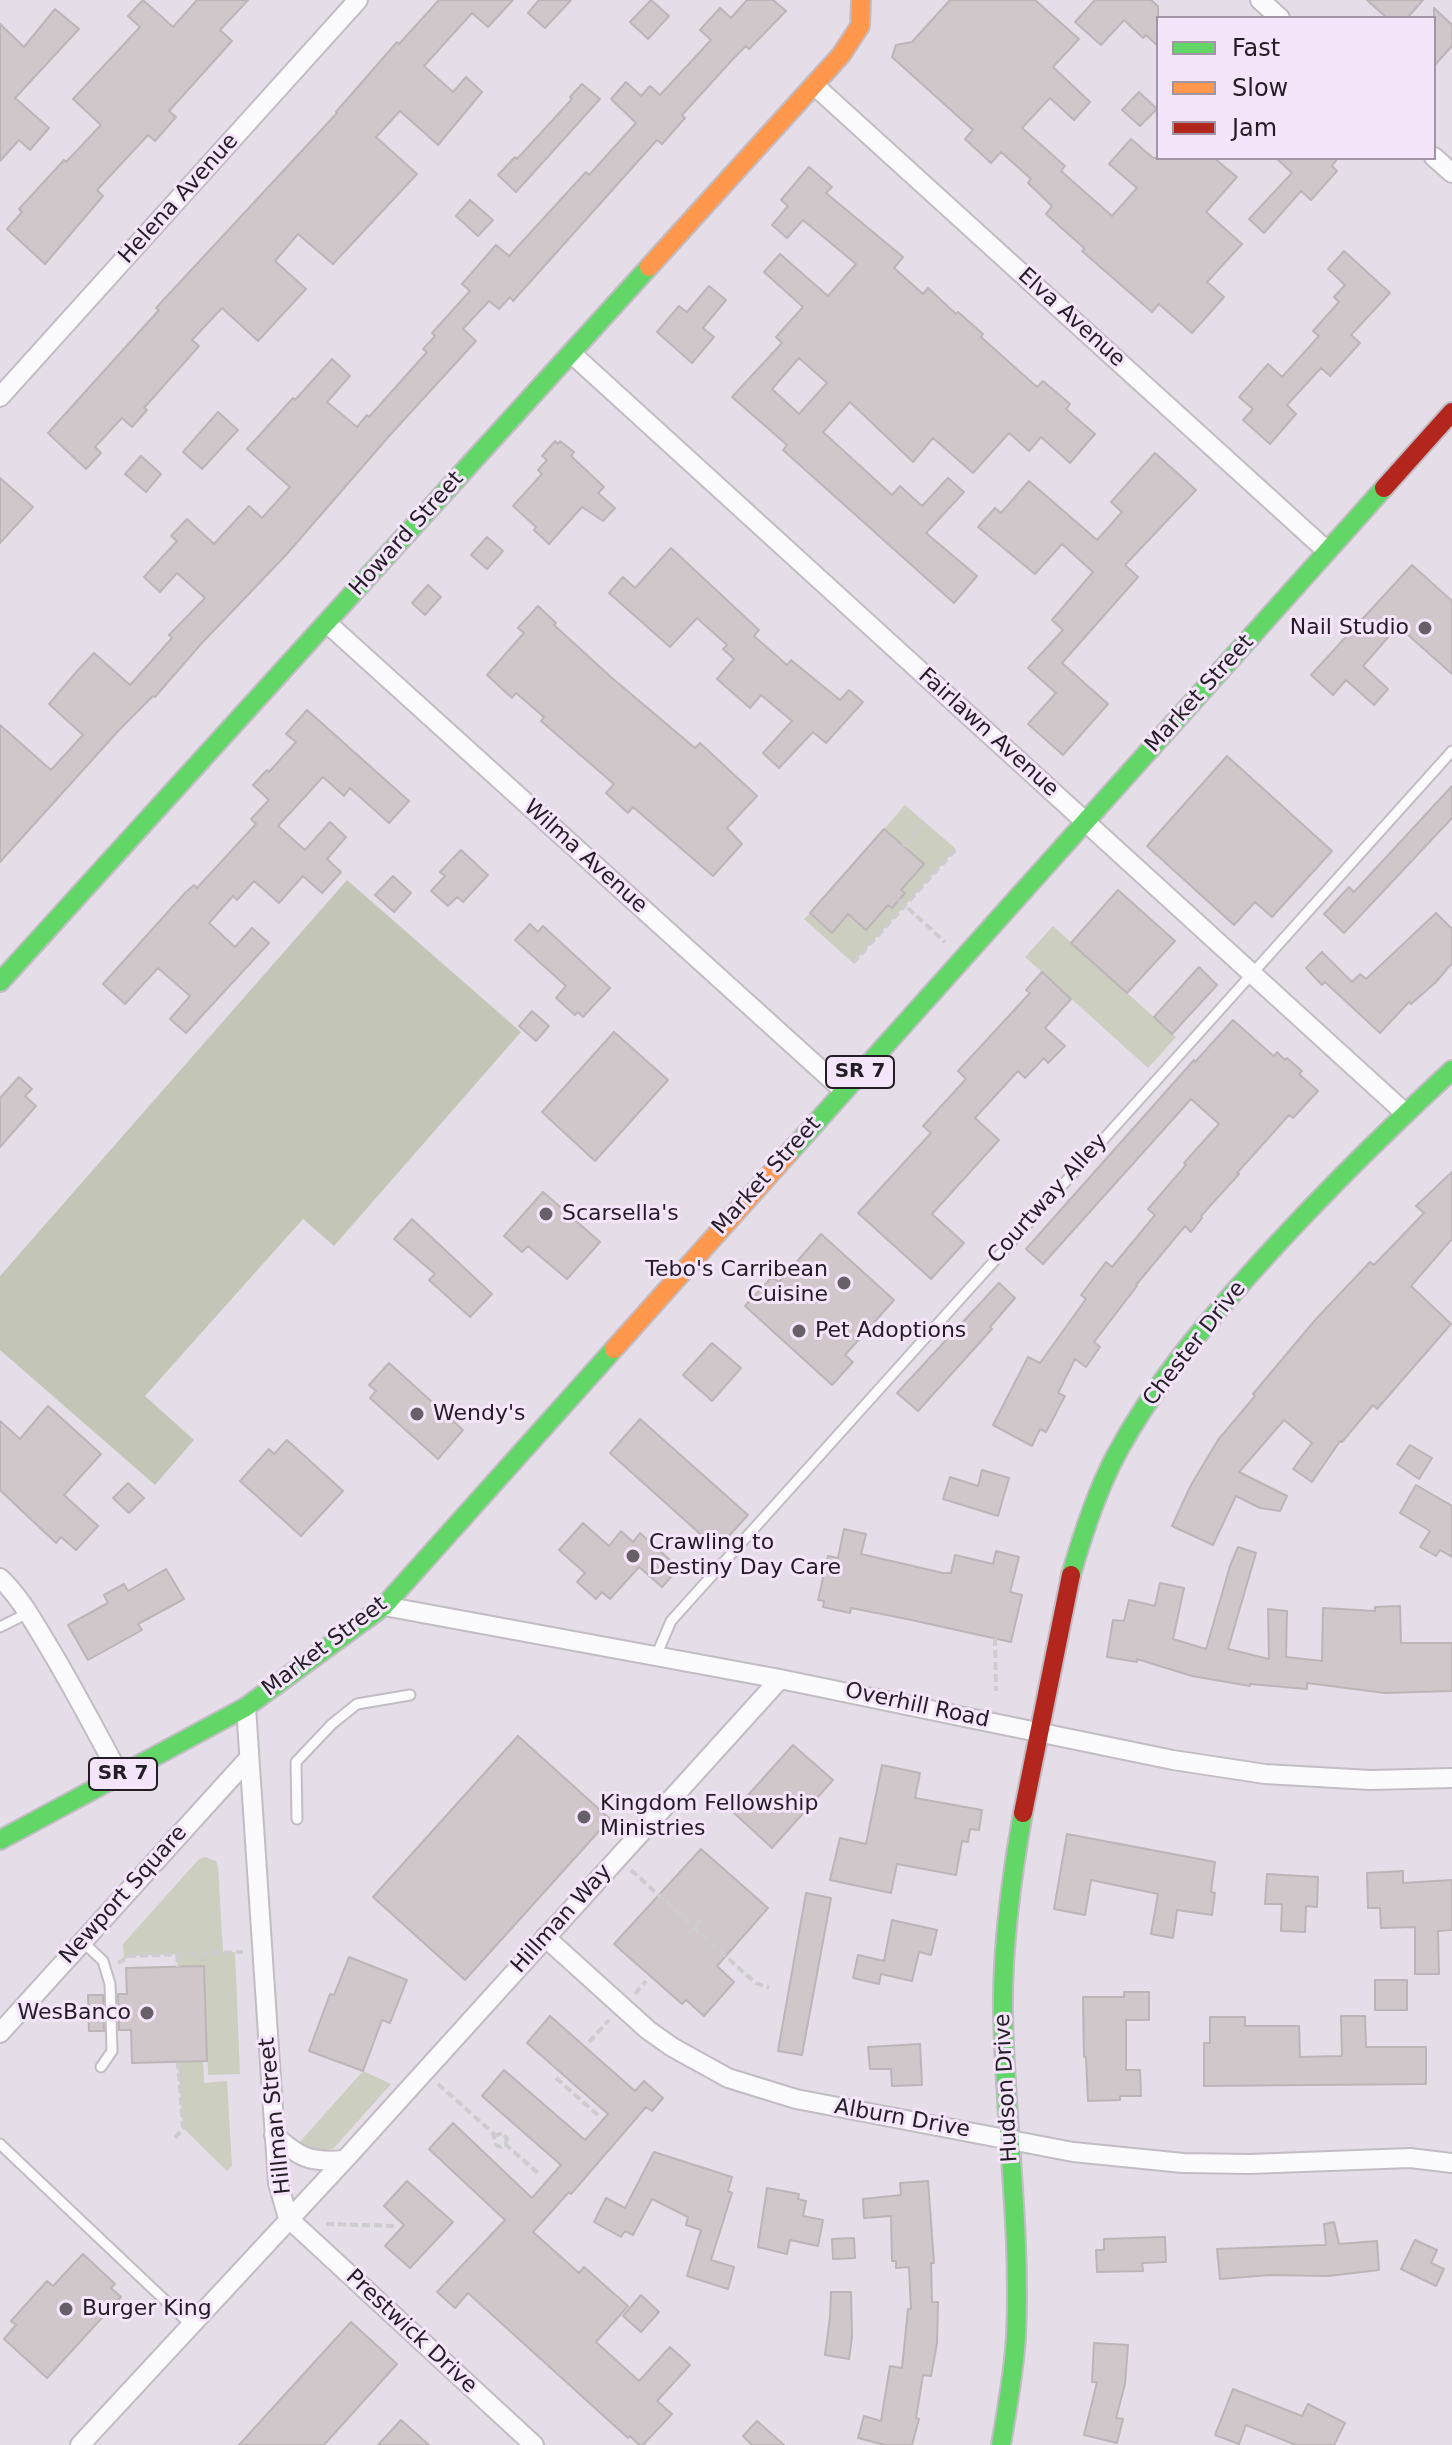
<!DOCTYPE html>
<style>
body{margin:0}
#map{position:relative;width:1452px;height:2445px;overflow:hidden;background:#e5dde8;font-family:"DejaVu Sans",sans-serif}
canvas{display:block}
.legend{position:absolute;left:1156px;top:16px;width:280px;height:144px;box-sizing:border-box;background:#f5e5fb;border:2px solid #a195a5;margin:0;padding:10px 14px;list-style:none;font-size:24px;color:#231d25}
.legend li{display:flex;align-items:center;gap:16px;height:40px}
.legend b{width:40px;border:2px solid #a195a5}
</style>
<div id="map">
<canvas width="1452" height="2445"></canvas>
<ul class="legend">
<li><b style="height:10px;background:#63d668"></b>Fast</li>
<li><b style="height:10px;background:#ff974d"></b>Slow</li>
<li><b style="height:10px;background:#b3261e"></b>Jam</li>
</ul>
</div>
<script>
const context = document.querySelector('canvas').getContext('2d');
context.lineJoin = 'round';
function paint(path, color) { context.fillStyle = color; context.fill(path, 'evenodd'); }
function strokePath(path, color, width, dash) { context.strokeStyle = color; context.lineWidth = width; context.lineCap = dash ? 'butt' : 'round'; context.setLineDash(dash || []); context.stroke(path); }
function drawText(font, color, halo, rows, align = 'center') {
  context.font = font + ' "DejaVu Sans",sans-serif'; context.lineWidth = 6; context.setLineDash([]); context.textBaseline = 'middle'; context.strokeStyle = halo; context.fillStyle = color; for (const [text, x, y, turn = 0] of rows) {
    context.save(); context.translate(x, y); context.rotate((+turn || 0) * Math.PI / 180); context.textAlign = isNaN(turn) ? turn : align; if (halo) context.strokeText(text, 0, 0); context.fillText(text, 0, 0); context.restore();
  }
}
paint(new Path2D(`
 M905,805L956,849L853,963L804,919L810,913L832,932L848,914L888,905L892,908L905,894L901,890L923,864L884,829Z
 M1053,926L1176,1037L1148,1068L1025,957Z
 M205,1857L216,1861L218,1867L223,1952H235L240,2074L208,2075L204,1966L178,1967L177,1954L130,1956L124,1960L123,1944L199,1859Z
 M203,2061L204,2083L227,2081L232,2166L227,2171L183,2128L178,2063Z
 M363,2071L391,2084L334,2148C320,2153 311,2150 298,2144Z`), '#cccec0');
paint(new Path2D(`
 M347,880L521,1032L334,1246L303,1219L145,1396L194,1440L155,1485L0,1350V1276Z`), '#c3c6b6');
const building = new Path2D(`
 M143,0L173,27L197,0H248L220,30L232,41L169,111L176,117L155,141L148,135L97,190L103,196L45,264L7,229L22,212L19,209L64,160L66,162L101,125L73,99L140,27L128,16Z
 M439,0H513L488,27L472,13L424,66L453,92L466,77L482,92L438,145L400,111L376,137L417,174L333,264L298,234L275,261L306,289L258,341L222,308L192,340L199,346L144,408L147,410L132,427L122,418L95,447L101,453L86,469L48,433L159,310L156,308L337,113L336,112L397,42L399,44Z
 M539,0H571L545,28L528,13Z
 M651,0L669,16L648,39L630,22Z
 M747,0H773L786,11L749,49L746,46L733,59L682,115L685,118L662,144L657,140L513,301L510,297L499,309L489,301L463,329L476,341L390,435L286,555L201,644L155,697L153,696L120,729L0,862V725L51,770L83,735L49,704L79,669L94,653L130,685L172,638L169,635L205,598L177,573L160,592L144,577L177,541L171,536L187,519L214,544L249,506L262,518L290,487L247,449L293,398L295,400L332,359L350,376L327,402L357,427L367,415L369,417L427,352L423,349L435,336L432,333L470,291L462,284L496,245L509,256L586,172L589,175L636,123L611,99L626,82L641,96L650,86L660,95L711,40L700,30L720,8L731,18Z
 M950,0H1035L1079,39L1053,67L1090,102L1074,120L1050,98L1022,128L1065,166L1061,171L1112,216L1137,188L1109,164L1131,139L1153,158H1214L1237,177L1206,212L1242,244L1207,282L1224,297L1192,333L1159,304L1152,312L1082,251L1085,249L1046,214L1052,206L1028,183L1031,179L1001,152L991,163L965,139L973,130L892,57L896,45L912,42Z
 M1095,0H1151L1158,6V46L1146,35L1143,38L1124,20L1101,45L1075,22Z
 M1367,0H1423L1407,18H1387Z
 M1434,8L1452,25V46L1434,66Z
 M55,9L79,29L15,98L49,128L30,150L19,140L0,161V24L24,47Z
 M582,84L600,99L516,192L498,175L515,157L517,159L572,99L570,97Z
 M1139,92L1157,109L1140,126L1122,110Z
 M1276,158H1338L1332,166L1337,171L1311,200L1301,191L1264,233L1249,219L1292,173Z
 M809,167L832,187L826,193L903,257L894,268L923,294L928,288L956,314L958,312L983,334L981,337L1037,387L1043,381L1070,404L1066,409L1095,434L1070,463L1041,437L1029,451L1009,433L973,473L933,438L913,462L850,402L823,432L892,495L900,486L922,506L948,478L964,492L926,533L977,576L954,603L783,450L787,445L732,397L782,343L776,337L803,307L764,272L780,254L828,296L856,264L803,220L787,238L772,225L788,206L781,200ZM799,358L827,383L799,414L772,389Z
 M470,200L493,220L478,236L456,216Z
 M1344,251L1390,293L1351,335L1360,343L1330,376L1321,368L1287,405L1296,414L1270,444L1243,420L1253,409L1239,397L1268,364L1282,377L1319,336L1313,331L1339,302L1334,297L1345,285L1328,269Z
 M709,286L726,300L703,328L714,337L692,363L657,332L679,306L687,312Z
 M218,412L238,430L202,469L183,452Z
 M555,441L558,444L560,441L574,452L571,456L604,487L598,493L615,508L603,521L582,507L549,544L534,530L536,527L513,506L542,474L538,470L547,460L542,456Z
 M1155,453L1196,490L1125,565L1138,577L1062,663L1108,704L1063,755L1028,724L1056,693L1028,668L1063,630L1052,620L1093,572L1062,544L1035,574L978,527L995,508L1001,513L1029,481L1097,540L1122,512L1111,502Z
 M141,456L161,474L146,492L125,474Z
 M0,478L33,507L0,543Z
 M487,537L503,551L487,569L471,555Z
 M671,548L759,630L754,636L787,665L791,660L840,700L849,690L863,702L826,743L813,732L779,768L763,753L792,721L761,695L750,708L717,679L734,659L723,649L727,645L697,618L670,647L609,593L623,577L635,588Z
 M1412,565L1452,601V674L1398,626L1363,666L1388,689L1374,705L1346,680L1333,695L1311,675Z
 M428,585L441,597L425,615L412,603Z
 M538,606L556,623L554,625L612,678L695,748L700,743L757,796L727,828L742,844L713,876L633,807L628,813L606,793L614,784L541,721L544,717L516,693L512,698L487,675L524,633L518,628Z
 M307,710L409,801L389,823L350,788L344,796L323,777L278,826L305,850L330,822L346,837L327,859L341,872L322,893L303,876L279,903L254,881L237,900L233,896L209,923L235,947L252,928L269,943L186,1033L170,1019L190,996L158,968L125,1004L103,984L185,893L194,885L197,888L256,824L251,819L269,800L253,785L267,770L269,772L296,742L286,734Z
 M1227,756L1332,851L1272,917L1255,902L1234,925L1147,846Z
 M1452,786V818L1344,933L1324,914L1349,887L1354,892Z
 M884,829L924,864L901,890L905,893L892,908L888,905L866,930L848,914L832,933L810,913Z
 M461,850L488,875L463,902L457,897L448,906L431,891L445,876L440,872Z
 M393,876L411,893L394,912L375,895Z
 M1118,890L1175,941L1127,993L1071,943Z
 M1436,913L1452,929V963L1436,982L1411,1004L1409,1002L1380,1033L1325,982L1322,985L1306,968L1322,952L1352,982L1360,974L1366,979Z
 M530,924L538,932L543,926L610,988L583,1017L578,1012L575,1015L556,998L566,986L515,940Z
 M1199,967L1217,985L1172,1034L1154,1017Z
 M1042,972L1071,999L1045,1028L1065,1046L1048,1063L1044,1058L1025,1078L1018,1071L975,1118L999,1140L932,1214L964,1243L931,1279L858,1213L931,1133L923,1126L966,1079L958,1071L1030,993L1026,990Z
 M532,1011L549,1026L536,1041L519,1026Z
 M1233,1020L1270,1053L1274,1056L1277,1052L1285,1060L1287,1058L1302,1071L1299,1074L1318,1091L1293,1118L1289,1115L1237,1173L1239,1174L1201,1216L1202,1218L1191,1232L1185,1226L1136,1285L1137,1286L1094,1342L1100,1347L1086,1367L1075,1359L1058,1393L1065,1396L1046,1432L1040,1429L1032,1446L993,1425L1028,1357L1040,1363L1086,1299L1081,1295L1106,1262L1112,1267L1155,1215L1148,1209L1186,1165L1184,1163L1219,1124L1191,1099L1043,1264L1026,1249L1194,1060L1195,1062Z
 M614,1032L668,1080L595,1161L542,1112Z
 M19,1077L32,1089L25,1096L36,1106L0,1147V1098Z
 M1452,1172V1239L1411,1286L1451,1324L1377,1409L1373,1405L1342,1442L1340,1441L1312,1482L1293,1469L1312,1443L1284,1420L1239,1472L1287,1496L1280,1511L1260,1508L1236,1496L1213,1545L1172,1526L1191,1485L1218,1440L1255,1396L1253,1394L1316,1319L1370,1262L1374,1265L1424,1213L1416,1206Z
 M543,1192L600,1242L567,1279L528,1246L522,1252L504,1236Z
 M412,1219L492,1294L470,1317L429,1280L435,1274L394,1239Z
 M821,1234L894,1300L845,1355L853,1362L832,1385L745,1306L772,1277L779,1282Z
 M999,1283L1015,1298L990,1327L992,1329L918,1411L897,1393Z
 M712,1343L741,1368L712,1401L683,1375Z
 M389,1363L463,1430L438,1459L370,1398L376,1391L369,1385Z
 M48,1406L101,1454L64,1495L98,1526L76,1550L61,1537L56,1543L0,1490V1421L20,1439Z
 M640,1419L748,1515L717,1549L610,1453Z
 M287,1440L343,1491L301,1536L240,1481L269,1449L274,1454Z
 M1410,1445L1432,1458L1419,1479L1397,1464Z
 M982,1470L1009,1478L998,1516L943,1499L950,1477L978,1486Z
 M128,1483L144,1498L129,1513L113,1498Z
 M1416,1485L1452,1506V1557L1440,1550L1436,1556L1420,1547L1430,1531L1400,1513Z
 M583,1523L609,1546L621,1531L633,1542L640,1533L679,1568L662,1587L639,1567L610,1599L602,1592L596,1599L577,1582L585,1573L559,1550Z
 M844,1529L866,1534L861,1554L943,1573H951L955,1555L993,1564L996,1551L1019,1557L1010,1592L1022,1595L1011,1642L907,1619L851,1608L850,1613L823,1607L824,1601L818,1600L828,1556L838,1558Z
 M1238,1547L1256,1553L1228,1649L1269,1659L1268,1609L1287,1611L1286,1657L1322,1661L1323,1608L1375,1611V1607L1400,1606L1401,1643H1452V1691L1385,1693L1307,1683V1689L1250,1684V1686L1192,1676L1137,1659V1662L1107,1657L1113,1620L1124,1621L1129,1600L1155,1606L1160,1583L1184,1588L1173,1639L1206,1649L1230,1566Z
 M166,1569L184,1599L138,1624L142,1630L88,1660L68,1625L108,1603L104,1595L124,1584L128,1591Z
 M518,1736L610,1819L465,1980L373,1897Z
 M793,1745L833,1780L772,1848L733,1812Z
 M882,1765L920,1773L915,1798L982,1810L979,1830L970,1829L968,1842L962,1841L956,1875L897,1864L891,1893L830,1880L840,1838L866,1844Z
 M1067,1834L1215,1862L1211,1892L1215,1893L1212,1915L1177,1910L1173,1938L1151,1934L1158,1894L1091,1880L1085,1915L1054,1909Z
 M701,1849L768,1908L717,1966L734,1982L704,2016L686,2000L682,2004L614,1944Z
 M1403,1871V1883L1452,1880V1930L1438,1931L1439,1974H1415V1927L1381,1928L1380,1908H1368L1367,1873Z
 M1267,1874L1318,1877L1317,1907L1306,1906L1305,1932L1281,1931L1282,1904H1265Z
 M806,1893L831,1898L802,2055L778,2051Z
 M892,1920L937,1930L931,1955L919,1952L912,1981L881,1974L879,1984L853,1978L858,1955L884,1961Z
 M349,1957L407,1980L390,2023L382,2020L363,2071L309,2051L330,1994L334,1995Z
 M204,1966L207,2061L132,2063L131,2030H119L118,1994H127L126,1968Z
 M1375,1980H1407V2010H1375Z
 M1124,1992H1149V2020H1126V2070H1140L1141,2096H1120V2100L1088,2101L1086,2057H1084L1083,1997H1124Z
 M88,1995H103L104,2031H89Z
 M550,2016L635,2091L644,2081L663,2098L652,2111L646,2107L571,2194L569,2192L533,2232L579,2273L584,2267L628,2306L596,2342L639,2381L670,2347L690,2365L657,2401L672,2414L643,2445H639L630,2436L628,2438L468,2293L455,2308L437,2292L505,2220L429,2149L453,2123L532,2198L561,2165L482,2096L504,2070L585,2140L608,2114L527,2043Z
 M1341,2016H1365L1366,2047H1426V2084L1204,2086V2043H1210V2017H1245V2026H1299L1300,2057L1342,2056Z
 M920,2044L922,2085L892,2086L891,2069H870L868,2047Z
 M654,2152L732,2177L728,2191L732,2193L711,2260L734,2267L728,2289L687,2276L701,2230L686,2225L688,2217L652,2199L633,2235L625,2231L621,2237L594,2222L606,2198L625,2208Z
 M407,2181L453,2222L410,2268L385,2246L404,2225L384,2206Z
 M928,2181L934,2263H931L932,2302H938L937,2343L931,2376L923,2375L916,2418L919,2419L912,2445H885L858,2438L864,2416L881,2421L890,2366L902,2368L908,2309H911L909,2267L896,2268V2261H892L891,2216L864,2218L863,2199L901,2195L900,2183Z
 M767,2188L799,2194L798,2199L806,2201L803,2216L823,2220L818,2246L790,2240L787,2254L758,2247Z
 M1334,2222L1339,2244L1377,2241L1379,2270L1328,2276L1270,2275L1220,2279L1217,2249L1326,2245L1324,2224Z
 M1165,2237L1166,2262L1142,2263L1143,2271L1097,2272L1096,2250H1104V2239Z
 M854,2238L855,2258L833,2259L832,2239Z
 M1415,2240L1437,2250L1431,2263L1444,2269L1436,2286L1401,2269Z
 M83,2254L115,2284L111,2288L121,2297L47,2378L4,2339L16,2325L11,2321L47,2281L53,2286Z
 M831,2292H851L852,2337L849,2359L825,2355L830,2317Z
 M641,2295L659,2312L641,2332L623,2316Z
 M351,2322L397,2364L324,2445H239Z
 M1094,2343L1128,2345L1125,2384L1116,2418L1123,2419L1117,2443L1084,2435L1097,2382H1092Z
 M1233,2389L1302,2416L1308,2404L1345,2423L1334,2445H1296L1246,2425L1239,2444L1215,2435Z
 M401,2420L429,2445H378Z
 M757,2421L784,2445H752L743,2436Z`);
paint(building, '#d0c7cb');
strokePath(building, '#bdb4b8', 2);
const lane = new Path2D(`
 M0,1627L28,1613
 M656,1656L671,1621L1452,751
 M297,1819L296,1762L332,1724L357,1704L410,1695
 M82,1941L103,1961L110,1984L112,2051L101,2067
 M0,2144L190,2324`);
const street = new Path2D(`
 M1260,0L1280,18
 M814,85L1327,551
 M1434,157L1452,173
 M571,353L1405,1113
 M0,397L358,0
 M327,623L843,1090
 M0,1578C20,1597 33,1621 47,1644C73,1687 96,1731 120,1776
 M384,1606L780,1679L1173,1760L1265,1774L1370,1780L1452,1778
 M246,1707L278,2183L288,2218
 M545,1937L648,2030L672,2047L728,2078L796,2099L1073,2152L1183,2163L1250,2164L1410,2158L1452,2163
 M0,2033L249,1758
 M274,2135C299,2157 309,2163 344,2160
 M288,2218L534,2445
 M80,2445L350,2154L780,1679`);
const fast = new Path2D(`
 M0,982L649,267
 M789,1153L1384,488
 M1071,1575C1083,1533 1096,1493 1116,1455C1152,1388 1200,1330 1250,1274C1314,1202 1382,1135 1452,1070
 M0,1840L246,1707L384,1606L614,1349
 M1001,2445C1007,2409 1014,2373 1016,2336C1021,2228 1005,2121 1003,2013C1002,1946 1011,1879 1023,1813`);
const slow = new Path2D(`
 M649,267L841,55L860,26L861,0
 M614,1349L789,1153`);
const jam = new Path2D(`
 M1384,488L1452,412
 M1023,1813L1071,1575`);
strokePath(lane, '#c2bcc4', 13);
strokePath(street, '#c2bcc4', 22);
strokePath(fast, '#c2bcc4', 22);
strokePath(slow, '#c2bcc4', 22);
strokePath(jam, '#c2bcc4', 22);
strokePath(new Path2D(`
 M903,846L925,822
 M899,900L945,942
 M853,963L956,849
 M995,1638L996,1691
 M631,1870L742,1971L756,1983L769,1988
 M688,1935L704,1916
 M177,1954L178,1967
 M118,1963L130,1956L243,1952
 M635,1994L646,1981
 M589,2042L609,2020
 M556,2078L599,2116
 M438,2084L493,2133L496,2145L501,2147L505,2144L539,2174
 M494,2136L503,2133L507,2139L505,2144
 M175,2138L183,2128L178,2063
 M326,2224L398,2226`), '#ceccce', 4, [8, 4]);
strokePath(lane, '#fbfafc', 9);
strokePath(street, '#fbfafc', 18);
strokePath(fast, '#63d668', 18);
strokePath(slow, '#ff974d', 18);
strokePath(jam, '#b3261e', 18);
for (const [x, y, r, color] of [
 [1425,628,8,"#676069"],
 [546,1214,8,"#676069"],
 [844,1283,8,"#676069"],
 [799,1331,8,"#676069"],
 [417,1414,8,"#676069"],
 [633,1556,8,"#676069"],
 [584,1817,8,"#676069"],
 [147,2013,8,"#676069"],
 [66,2309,8,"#676069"]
]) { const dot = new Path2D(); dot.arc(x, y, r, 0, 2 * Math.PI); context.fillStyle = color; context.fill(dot); strokePath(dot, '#f5e5fb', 3); }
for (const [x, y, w] of [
 [860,1072,68],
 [123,1774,68]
]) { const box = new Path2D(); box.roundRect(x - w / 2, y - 16, w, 32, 6); context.fillStyle = '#f5e5fb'; context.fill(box); strokePath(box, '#231d25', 2); }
drawText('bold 20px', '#231d25', null, [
 ["SR 7",860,1072],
 ["SR 7",123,1774]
]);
drawText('22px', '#231d25', '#f5e5fb', [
 ["Helena Avenue",179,199,-48],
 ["Elva Avenue",1071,318,42],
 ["Howard Street",407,534,-48],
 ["Market Street",1200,694,-48],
 ["Fairlawn Avenue",988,733,42],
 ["Wilma Avenue",585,857,42],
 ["Market Street",767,1176,-48],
 ["Courtway Alley",1048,1199,-48],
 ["Chester Drive",1195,1344,-52],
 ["Market Street",325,1647,-37],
 ["Overhill Road",917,1706,12],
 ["Newport Square",124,1895,-48],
 ["Hillman Way",562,1919,-48],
 ["Hudson Drive",1007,2088,-93],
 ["Hillman Street",276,2116,-96],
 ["Alburn Drive",902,2119,10],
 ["Prestwick Drive",411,2332,43]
]);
drawText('22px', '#231d25', '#f5e5fb', [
 ["Nail Studio",1409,628,"right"],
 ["Scarsella's",562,1214],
 ["Tebo's Carribean",828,1270,"right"],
 ["Cuisine",828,1295,"right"],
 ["Pet Adoptions",815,1331],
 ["Wendy's",433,1414],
 ["Crawling to",649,1543],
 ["Destiny Day Care",649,1568],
 ["Kingdom Fellowship",600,1804],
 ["Ministries",600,1829],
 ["WesBanco",131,2013,"right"],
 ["Burger King",82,2309]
], 'left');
</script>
